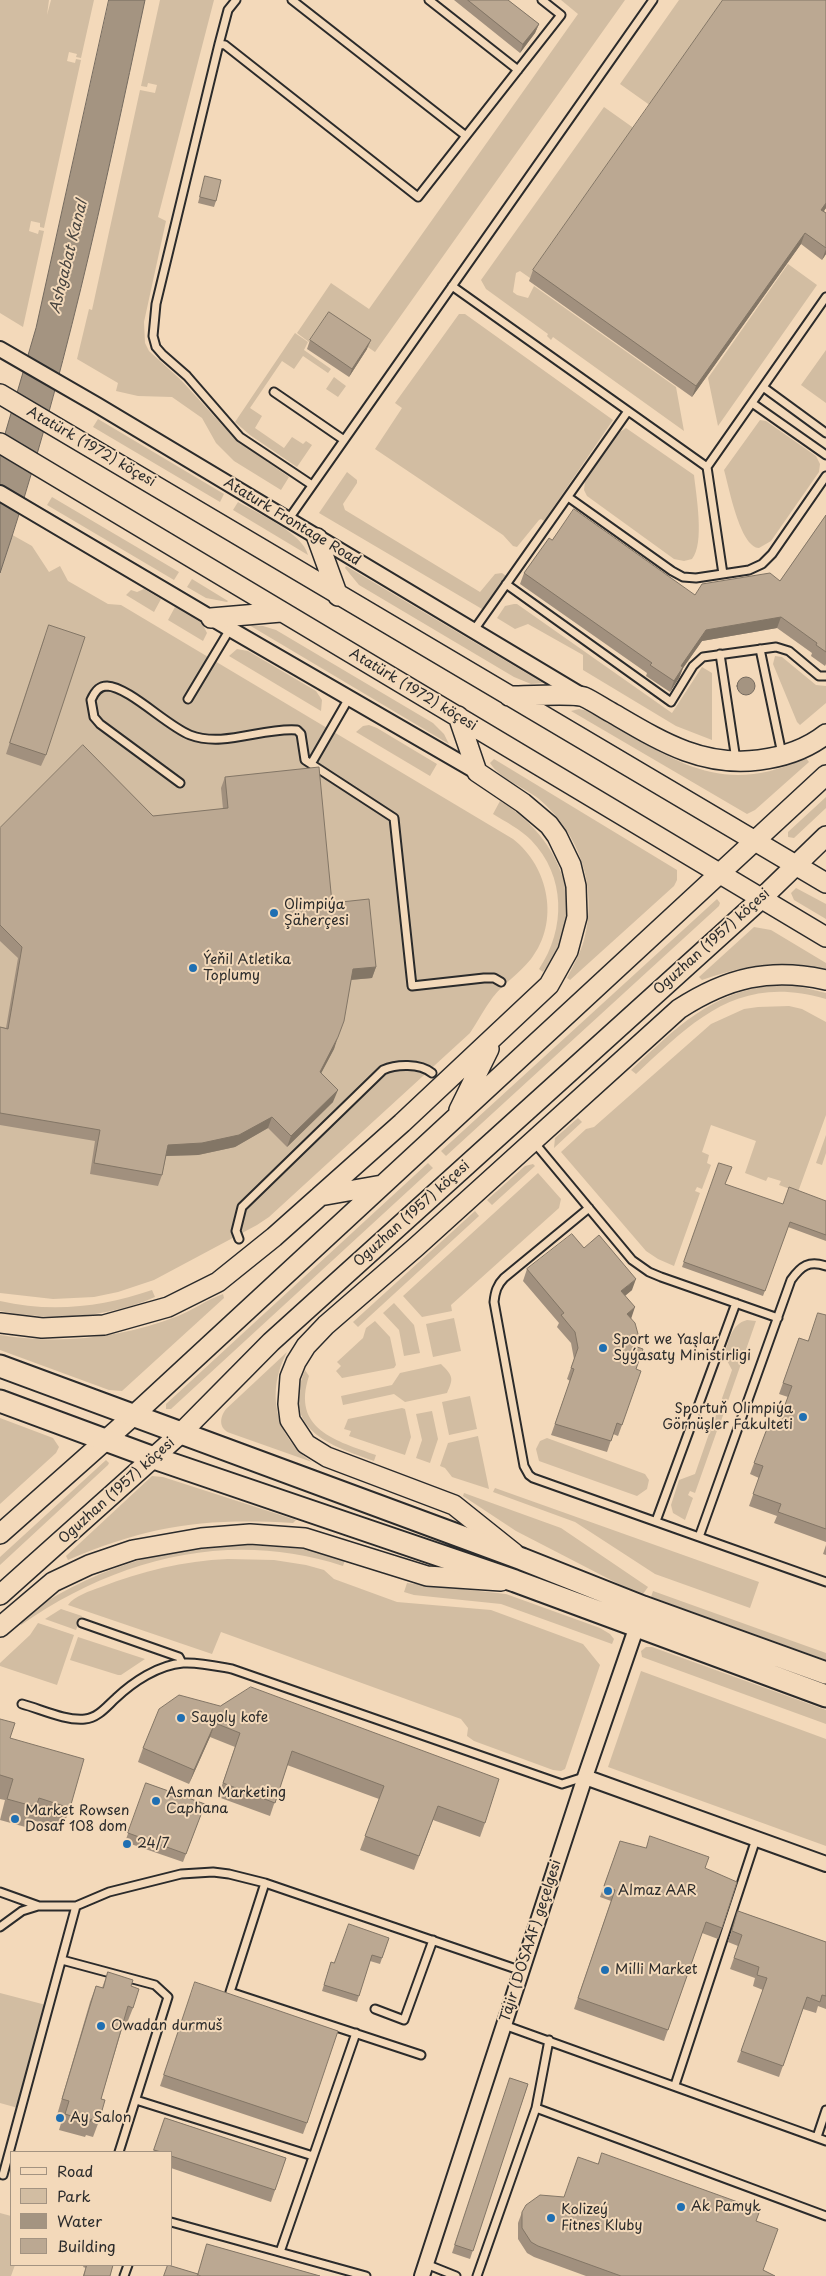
<!DOCTYPE html>
<meta charset="utf-8">
<style>
body{margin:0}
#map{position:relative;width:826px;height:2276px;overflow:hidden;background:#f3d9ba;font-family:"Playpen Sans",sans-serif}
canvas{display:block}
.legend{position:absolute;left:10px;top:2151px;width:162px;height:115px;box-sizing:border-box;background:#f3d9ba;border:1px solid #a39381;margin:0;padding:6px 9px;list-style:none;font-size:15px;color:#2b2b2b}
.legend li{display:flex;align-items:center;gap:10px;height:25px}
.legend b{width:25px;border:1px solid #a39381}
</style>
<div id="map">
<canvas width="826" height="2276"></canvas>
<ul class="legend">
<li><b style="height:6px;background:#f3d9ba"></b>Road</li>
<li><b style="height:14px;background:#d2bda2"></b>Park</li>
<li><b style="height:14px;background:#a49481"></b>Water</li>
<li><b style="height:14px;background:#bba892"></b>Building</li>
</ul>
</div>
<script>
const context = document.querySelector('canvas').getContext('2d');
context.lineJoin = 'round';
function paint(path, color) { context.fillStyle = color; context.fill(path, 'evenodd'); }
function strokePath(path, color, width, dash) { context.strokeStyle = color; context.lineWidth = width; context.lineCap = dash ? 'butt' : 'round'; context.setLineDash(dash || []); context.stroke(path); }
function drawText(font, color, halo, rows, align = 'center') {
  context.font = font + ' "Playpen Sans",sans-serif'; context.lineWidth = 4; context.setLineDash([]); context.textBaseline = 'middle'; context.strokeStyle = halo; context.fillStyle = color; for (const [text, x, y, turn = 0] of rows) {
    context.save(); context.translate(x, y); context.rotate((+turn || 0) * Math.PI / 180); context.textAlign = isNaN(turn) ? turn : align; if (halo) context.strokeText(text, 0, 0); context.fillText(text, 0, 0); context.restore();
  }
}
paint(new Path2D(`
 M0,0H49L47,15L51,0H94L81,58L76,57L77,54L69,52L67,61L75,63L76,59L81,60L44,228L40,227V223L31,221L29,231L38,234L39,230L44,231L23,327L0,313Z
 M160,0H214L158,217L166,221L144,322L145,343L149,351L181,380L235,439L289,477L281,490L234,461L216,443L202,418L172,397L138,396L116,391L118,383L77,359L89,309L92,310L140,90L155,93L157,85L148,83L147,87L141,86Z
 M561,0H625L375,352L325,318L309,342L297,333L331,283L369,309L578,14Z
 M679,0H726L651,106L620,84Z
 M604,107L635,129L530,278L520,271L516,273L513,292L517,295L528,298L534,286L676,387L684,431L553,337L551,340L547,336L548,334L486,289L481,280Z
 M788,264L817,285L718,426L708,378Z
 M459,314H465L613,420L544,521L541,519L539,520L517,547L513,546L503,535L375,449L402,408L395,403Z
 M295,333L308,342L304,350L331,369L328,373L303,356L294,369L282,361L250,408L262,416L255,428L284,448L292,437L303,444L306,441L312,445L297,467L250,435L235,422Z
 M826,350V403L801,385Z
 M334,377L346,386L338,397L326,389Z
 M98,419L224,494L220,502L93,427Z
 M760,420L766,421L816,456L820,464L819,472L771,541L759,548C740,547 729,487 724,470Z
 M626,428L694,475C696,494 705,544 692,559L684,561L674,559L587,496L584,490L585,481L620,432Z
 M347,472L357,480V483L343,504L345,510L480,592L495,574L502,573L506,576L482,609L319,513Z
 M52,497L179,572L174,580L47,505Z
 M238,502C257,513 303,533 308,555L233,510Z
 M0,528L32,546L49,572L60,566L68,581L108,604L121,605L513,839C549,867 560,922 531,959C519,974 504,983 493,997C484,1009 478,1021 470,1033L269,1217L257,1225L154,1280L118,1292L94,1297L53,1299L0,1293Z
 M346,566L543,683L531,684L514,677L359,585L345,568Z
 M192,579L228,601L227,602L206,598L187,587Z
 M144,589L161,599L154,612L126,595L131,590L137,592Z
 M514,604H517L672,713L702,667L712,673V740L676,726L583,670V655L528,624L515,629L497,618L505,606Z
 M175,607L202,623L207,633L203,641L168,620Z
 M249,625L263,626L276,630L433,723L444,734L449,744Z
 M237,649L248,651L316,691L322,700L321,711L229,656Z
 M775,656L782,657L816,685L826,686V703L800,725L797,722L773,664Z
 M579,709C597,712 614,726 630,735C692,772 735,791 806,758L809,762L755,810L747,814L571,711Z
 M369,725L377,728L437,764L430,776L356,732L363,726Z
 M494,759L677,870V880L674,886L570,980L567,978C573,966 580,954 584,940C598,888 580,834 539,799C524,787 501,780 490,763Z
 M826,797V808L794,838L788,837V832Z
 M500,801C561,838 592,911 543,972L539,969C566,929 566,876 531,840C520,829 506,822 493,814Z
 M796,888L826,904V919L794,900L791,893Z
 M717,899L720,903L719,906L446,1156L441,1151Z
 M754,927L771,930L826,963V970C780,958 745,965 702,980L699,977Z
 M775,985L797,986L826,993V999C739,973 694,1020 636,1074L631,1070C676,1028 710,992 775,985Z
 M789,1006L802,1009L826,1022V1115L798,1192L779,1185L781,1181L768,1177L766,1181L745,1173L756,1141L711,1125L702,1152L709,1155L707,1163L711,1165L702,1189L697,1187L695,1191L700,1193L674,1266L658,1259L646,1251L561,1152L586,1129L594,1127L711,1024L744,1009L758,1007Z
 M578,1118L582,1122L554,1148L555,1138Z
 M826,1135V1153L822,1165L816,1163Z
 M428,1163L433,1168L171,1409H166V1404Z
 M533,1164L535,1166L492,1205L487,1200L525,1166Z
 M538,1173L561,1199L559,1208L451,1305L452,1311L422,1317L403,1296Z
 M475,1211L479,1216L358,1327L353,1322Z
 M152,1290L155,1297C108,1318 51,1321 0,1311V1301C52,1313 103,1307 152,1290Z
 M223,1294L224,1298L122,1391L109,1390L0,1350V1335C60,1345 121,1338 178,1316C193,1310 208,1299 223,1294Z
 M394,1303L414,1325L420,1353L404,1356L399,1330L383,1313Z
 M454,1318L461,1351L433,1357L426,1324Z
 M747,1320L756,1321L721,1421H714L732,1370L724,1355C729,1341 731,1324 747,1320Z
 M375,1321L390,1337L396,1365L394,1368L342,1378L336,1371L341,1366L337,1362L363,1338L366,1328Z
 M287,1352C266,1391 274,1436 312,1462L230,1433C219,1429 219,1418 226,1409Z
 M441,1364C453,1376 454,1378 447,1393L405,1402L394,1394L343,1405L341,1396L392,1385L400,1373Z
 M305,1370L309,1376C291,1430 337,1441 376,1455L374,1461C330,1445 280,1430 305,1370Z
 M470,1396L477,1429L449,1435L442,1402Z
 M402,1408L405,1409L411,1437L405,1455L349,1436L351,1431L344,1429L348,1419Z
 M432,1411L438,1439L430,1463L416,1458L422,1440L416,1414Z
 M0,1418L53,1438L59,1447L56,1453L0,1504Z
 M712,1425H719L695,1493L690,1491L688,1495L693,1498L685,1520L673,1513L671,1505L679,1480L695,1474Z
 M478,1436L489,1489L452,1477L445,1468L440,1466L448,1443Z
 M547,1438L645,1474L649,1480L647,1489L637,1496L539,1461L536,1449L540,1441Z
 M106,1460L109,1463L108,1465L0,1565V1557Z
 M152,1476L163,1477L296,1520L293,1523C204,1518 150,1525 68,1560L66,1556Z
 M495,1488L759,1582L750,1608L655,1574L575,1522L493,1492Z
 M464,1493L561,1528L648,1587L643,1594L636,1593L516,1531L463,1496Z
 M250,1545L305,1549L345,1560L343,1566C230,1529 117,1558 21,1625L18,1620C89,1570 163,1545 250,1545Z
 M228,1559L274,1560L306,1565L324,1570L334,1579L397,1602L491,1610L583,1644L600,1665L565,1769L561,1771L553,1770L474,1741L467,1736L468,1728L461,1719L221,1632L212,1654L68,1605C74,1596 90,1591 101,1587C142,1571 183,1561 228,1559Z
 M407,1583L506,1594L600,1628L610,1634L614,1639L612,1644L501,1604L414,1595L404,1592Z
 M653,1591L826,1653V1660L651,1597Z
 M61,1609L82,1616L76,1630L45,1619Z
 M38,1623L74,1635L57,1685L0,1666V1663L30,1635Z
 M78,1637L145,1659L121,1675H118L70,1660Z
 M646,1647H652L826,1710V1724L642,1657L641,1651Z
 M641,1671L826,1739V1846L608,1767Z
 M0,1993L46,2005L18,2108L0,2103Z
 M0,2213L11,2216V2265H15L11,2276H0Z`), '#d2bda2');
const water = new Path2D(`
 M109,0H145C104,193 63,386 0,573V451L36,328Z
 M737 686a9 9 0 1 1 18 0a9 9 0 1 1-18 0Z`);
paint(water, '#a49481');
strokePath(water, '#746a5f', 1);
const service = new Path2D(`
 M236,0L228,10L219,44L156,304L153,336L156,347L163,355L187,376L240,437L312,485
 M292,0L466,136
 M429,0L518,70
 M219,44L225,45L418,197L561,15L542,0
 M452,286L707,467L826,297
 M763,387L826,433
 M274,392L344,440
 M752,403L826,455
 M707,467L723,574
 M568,497L672,571L683,577L696,578L749,570L762,564L772,554L826,476
 M288,520L653,0
 M506,584L671,702L693,666L703,657L776,647L789,651L819,676H826
 M474,630L628,411
 M760,649L782,754
 M720,654L736,760
 M188,699L230,629
 M311,764L349,698
 M180,783L100,724L94,717L91,700C94,693 98,686 107,686C129,687 167,726 190,735C224,748 263,727 297,730L301,734L305,760L394,818L412,986L484,978H494L501,982
 M533,1141L632,1260L649,1272L661,1277L778,1318
 M589,1208L504,1278C497,1285 495,1292 494,1302L524,1466L529,1475L533,1478L699,1537
 M239,1239L236,1231L242,1207L383,1070C396,1064 420,1063 432,1073
 M826,1266C809,1260 801,1266 791,1280L699,1537L826,1582
 M656,1521L736,1303
 M82,1623L179,1657L182,1663
 M22,1704C41,1709 65,1721 85,1719C98,1718 107,1706 116,1698C133,1682 158,1665 183,1663C199,1662 216,1666 232,1669L562,1784L584,1777
 M265,1883L230,1992L421,2055
 M0,1892L39,1906H76L109,1892L181,1874L213,1872L229,1874L265,1883L522,1971
 M0,1927L22,1911L38,1906
 M62,1960L155,1985L168,1997L119,2152
 M375,2009L404,2020L433,1940
 M504,2025L826,2141
 M675,2085L756,1839
 M136,2100L313,2156
 M536,2108L549,2040
 M817,2137L826,2110
 M3,2175L76,1906
 M171,2222L366,2276
 M280,2252L356,2033
 M426,2264L456,2276
 M124,2276L128,2265
 M477,2276L536,2108L826,2216`);
const minor = new Path2D(`
 M0,349L97,405L581,695
 M0,493L230,629L477,772
 M585,1777L826,1864
 M422,2276L585,1777L639,1620`);
const secondary = new Path2D(`
 M0,394L826,883
 M0,443L826,937
 M317,538L338,596
 M211,618L281,612
 M509,696C522,696 575,693 584,697C595,702 604,709 614,714C662,742 702,767 759,760C783,757 807,749 826,734
 M459,1110L489,1049
 M320,1196L382,1185
 M0,1323L42,1328L104,1325L168,1307L218,1282L274,1237L402,1123L549,985L568,951L577,917L576,886L571,865L557,836L549,825L523,803L477,772L458,716
 M0,1534L134,1415L826,775
 M514,1553L454,1505L327,1457L306,1444L290,1420L288,1404L290,1377L296,1362L306,1346L326,1325L416,1247L679,1009C727,978 770,967 826,980
 M0,1595L181,1433L271,1342L762,898L826,836
 M0,1627L53,1582L89,1565L133,1550L201,1538L250,1534L305,1538L427,1576L501,1581`);
const primary = new Path2D(`
 M0,1366L522,1559L643,1607L826,1673
 M0,1401L154,1458L515,1581L826,1696`);
strokePath(service, '#2b2b2b', 11);
strokePath(minor, '#2b2b2b', 18);
strokePath(secondary, '#2b2b2b', 22);
strokePath(primary, '#2b2b2b', 25);
strokePath(service, '#f3d9ba', 7);
strokePath(minor, '#f3d9ba', 14);
strokePath(secondary, '#f3d9ba', 19);
strokePath(primary, '#f3d9ba', 21);
paint(new Path2D(`
 M454,0H508L539,24L535,33L520,53Z
 M826,0V208L824,211L826,213V254L822,260L801,244L692,397L529,281L533,270Z
 M205,176L216,201L214,207L198,203Z
 M310,340L367,349L349,377L307,349Z
 M826,515V664L825,666L811,656L812,653L777,628L702,641L683,668L679,678L670,692L646,676L647,673L520,584L524,573L552,540L695,595L780,581Z
 M45,636L46,755L41,766L6,754Z
 M225,777L332,903L376,967L372,978L351,980L334,1049L321,1073L333,1102L287,1147L268,1128L235,1147L198,1155L166,1156L162,1175L158,1186L90,1174L95,1141L0,1125V1027L6,1028L18,958L0,941V828L153,816L223,809L221,788Z
 M719,1163L725,1184L782,1204L826,1201V1241L788,1227L763,1296L682,1267Z
 M584,1248L632,1290L625,1296L631,1318L636,1369L622,1425L618,1436L613,1434L607,1452L551,1435L570,1381L567,1379L574,1359L571,1343L557,1327L559,1323L523,1281L527,1269Z
 M826,1315V1542L774,1523L777,1516L749,1506L759,1478L750,1474L768,1426L776,1429L788,1397L779,1394L799,1338L808,1341Z
 M826,1545V1555L823,1554Z
 M179,1695L485,1823L480,1837L433,1820L414,1870L360,1850L379,1799L287,1765L270,1816L218,1797L235,1747L210,1737L189,1784L138,1762L143,1748Z
 M0,1719L10,1738L70,1808L62,1829L32,1820L29,1828L0,1820L5,1800L0,1799Z
 M146,1783L205,1804L183,1862L125,1842Z
 M620,1841L705,1868L722,1928L718,1939L702,1933L664,2041L574,2009L611,1901L600,1897Z
 M738,1911L826,1942V2009L818,2006L816,2013L803,2009L779,2077L737,2062L763,1990L753,1986L755,1978L730,1969L738,1946L728,1942Z
 M389,1938L380,1964L370,1961L357,2002L322,1991L331,1962L334,1963Z
 M108,1972L131,1986L133,2008L127,2023L124,2022L101,2099L99,2121L93,2137L86,2135L85,2137L59,2130L63,2117L57,2115L90,2002L96,1986L102,1988Z
 M191,1994L307,2123L303,2134L160,2086Z
 M510,2078L528,2084L470,2259L452,2253Z
 M165,2118L286,2158L271,2202L171,2168V2152H153Z
 M522,2212L756,2221L763,2270L775,2276H586L534,2257L527,2253L518,2239V2223Z
 M207,2244L320,2276H164L168,2265L198,2274Z
 M84,2265H113L110,2276H83L86,2268L83,2267Z`), '#a1907e');
paint(new Path2D(`
 M539,24L535,33L520,53L523,44Z
 M826,203V208L817,221L821,210Z
 M805,233L801,244L692,397L696,386Z
 M826,249V254L822,260Z
 M371,340L367,349L349,377L352,369Z
 M781,617L777,628L702,641L683,668L679,678L670,692L674,681L681,666L706,630Z
 M376,967L372,978L349,980L353,969Z
 M338,1037L334,1049L316,1083L320,1072Z
 M338,1090L333,1102L287,1147L291,1136Z
 M272,1117L268,1128L235,1147L198,1155L164,1156L168,1145Z
 M636,1279L632,1290L617,1302L621,1291Z
 M635,1307L631,1319L627,1314Z
 M215,1723L210,1737L189,1784L194,1770Z`), '#837666');
const building = new Path2D(`
 M468,0H508L539,24L523,44Z
 M723,0H826V203L821,210L826,213V248L805,233L696,386L533,270Z
 M205,176L221,180L216,201L200,197Z
 M329,312L371,340L352,369L310,340Z
 M574,509L695,595L702,584L770,573L780,581L826,515V652L816,645L817,643L781,617L706,630L681,666L683,667L674,681L650,665L652,663L524,573L549,538L552,540Z
 M49,625L85,637L46,755L10,743Z
 M83,745L153,816L228,808L225,777L319,767L332,903L369,899L376,967L353,969L344,1021L338,1037L320,1072L338,1090L291,1136L272,1117L239,1135L202,1143L168,1145L162,1175L94,1163L100,1130L0,1113V1027L8,1029L22,947L0,925V828Z
 M719,1163L732,1167L725,1184L783,1204L789,1187L826,1201V1235L790,1222L765,1291L684,1262Z
 M572,1234L584,1248L599,1235L636,1279L621,1291L635,1307L627,1314L635,1323L638,1334L634,1346L643,1349L636,1369L641,1371L622,1425L617,1423L611,1441L555,1424L574,1369L571,1368L578,1348L575,1332L561,1315L564,1313L527,1269Z
 M818,1313L826,1315V1529L778,1512L781,1504L753,1494L763,1466L754,1463L768,1426L776,1429L792,1386L783,1383L799,1338L808,1341Z
 M251,1687L499,1779L485,1823L438,1806L419,1856L365,1836L384,1786L292,1751L275,1803L223,1783L240,1733L215,1723L194,1770L143,1748L159,1709L179,1695L220,1706Z
 M0,1719L15,1723L10,1738L84,1759L70,1808L39,1798L36,1807L7,1799L13,1779L0,1775Z
 M146,1783L205,1804L186,1854L128,1833Z
 M650,1836L709,1857L705,1868L737,1882L722,1928L706,1922L668,2030L578,1998L615,1890L604,1886L620,1841L646,1848Z
 M738,1911L826,1942V1996L822,1995L820,2002L807,1997L783,2066L741,2051L767,1978L757,1975L759,1967L734,1958L742,1935L732,1931Z
 M349,1924L389,1938L382,1958L372,1955L359,1996L324,1985L331,1962L334,1963Z
 M108,1972L133,1980L131,1986L139,1989L133,2008L128,2006L101,2099L105,2100L99,2121L91,2119L90,2122L65,2114L69,2101L62,2099L96,1986L103,1988Z
 M195,1982L338,2031L307,2123L164,2075Z
 M510,2078L528,2084L473,2251L455,2245Z
 M165,2118L286,2158L275,2190L171,2156V2152H161L154,2150Z
 M602,2153L760,2210L756,2221L778,2229L763,2270L775,2276H621L538,2246L531,2242L522,2228V2212L526,2205L540,2195L564,2197L578,2157L598,2164Z
 M207,2244L320,2276H201L198,2275Z
 M87,2265H113L110,2276H84Z
 M168,2265L198,2274L197,2276H164Z`);
paint(building, '#bba892');
strokePath(building, '#837666', 1);
for (const [x, y, r, color] of [
 [274,913,5,"#1f6fb2"],
 [193,968,5,"#1f6fb2"],
 [603,1348,5,"#1f6fb2"],
 [803,1417,5,"#1f6fb2"],
 [181,1718,5,"#1f6fb2"],
 [156,1801,5,"#1f6fb2"],
 [15,1819,5,"#1f6fb2"],
 [127,1844,5,"#1f6fb2"],
 [608,1891,5,"#1f6fb2"],
 [605,1970,5,"#1f6fb2"],
 [101,2026,5,"#1f6fb2"],
 [60,2118,5,"#1f6fb2"],
 [681,2207,5,"#1f6fb2"],
 [551,2218,5,"#1f6fb2"]
]) { const dot = new Path2D(); dot.arc(x, y, r, 0, 2 * Math.PI); context.fillStyle = color; context.fill(dot); strokePath(dot, '#f3d9ba', 2); }
drawText('14px', '#2b2b2b', '#f3d9ba', [
 ["Atatürk (1972) köçesi",91,447,30],
 ["Ataturk Frontage Road",292,522,31],
 ["Atatürk (1972) köçesi",413,690,31],
 ["Oguzhan (1957) köçesi",712,942,-42],
 ["Oguzhan (1957) köçesi",412,1214,-42],
 ["Oguzhan (1957) köçesi",117,1491,-42],
 ["Täjir (DOSAAF) geçelgesi",531,1941,-72]
]);
drawText('14px', '#2b2b2b', '#f3d9ba', [
 ["Olimpiýa",284,905],
 ["Şäherçesi",284,921],
 ["Ýeňil Atletika",203,960],
 ["Toplumy",203,976],
 ["Sport we Yaşlar",613,1340],
 ["Syýasaty Ministirligi",613,1356],
 ["Sportuň Olimpiýa",793,1409,"right"],
 ["Görnüşler Fakulteti",793,1425,"right"],
 ["Sayoly kofe",191,1718],
 ["Asman Marketing",166,1793],
 ["Caphana",166,1809],
 ["Market Rowsen",25,1811],
 ["Dosaf 108 dom",25,1827],
 ["24/7",137,1844],
 ["Almaz AAR",618,1891],
 ["Milli Market",615,1970],
 ["Owadan durmuš",111,2026],
 ["Ay Salon",70,2118],
 ["Ak Pamyk",691,2207],
 ["Kolizeý",561,2210],
 ["Fitnes Kluby",561,2226]
], 'left');
drawText('italic 15px', '#494540', '#f3d9ba', [
 ["Ashgabat Kanal",69,257,-76]
]);
</script>
